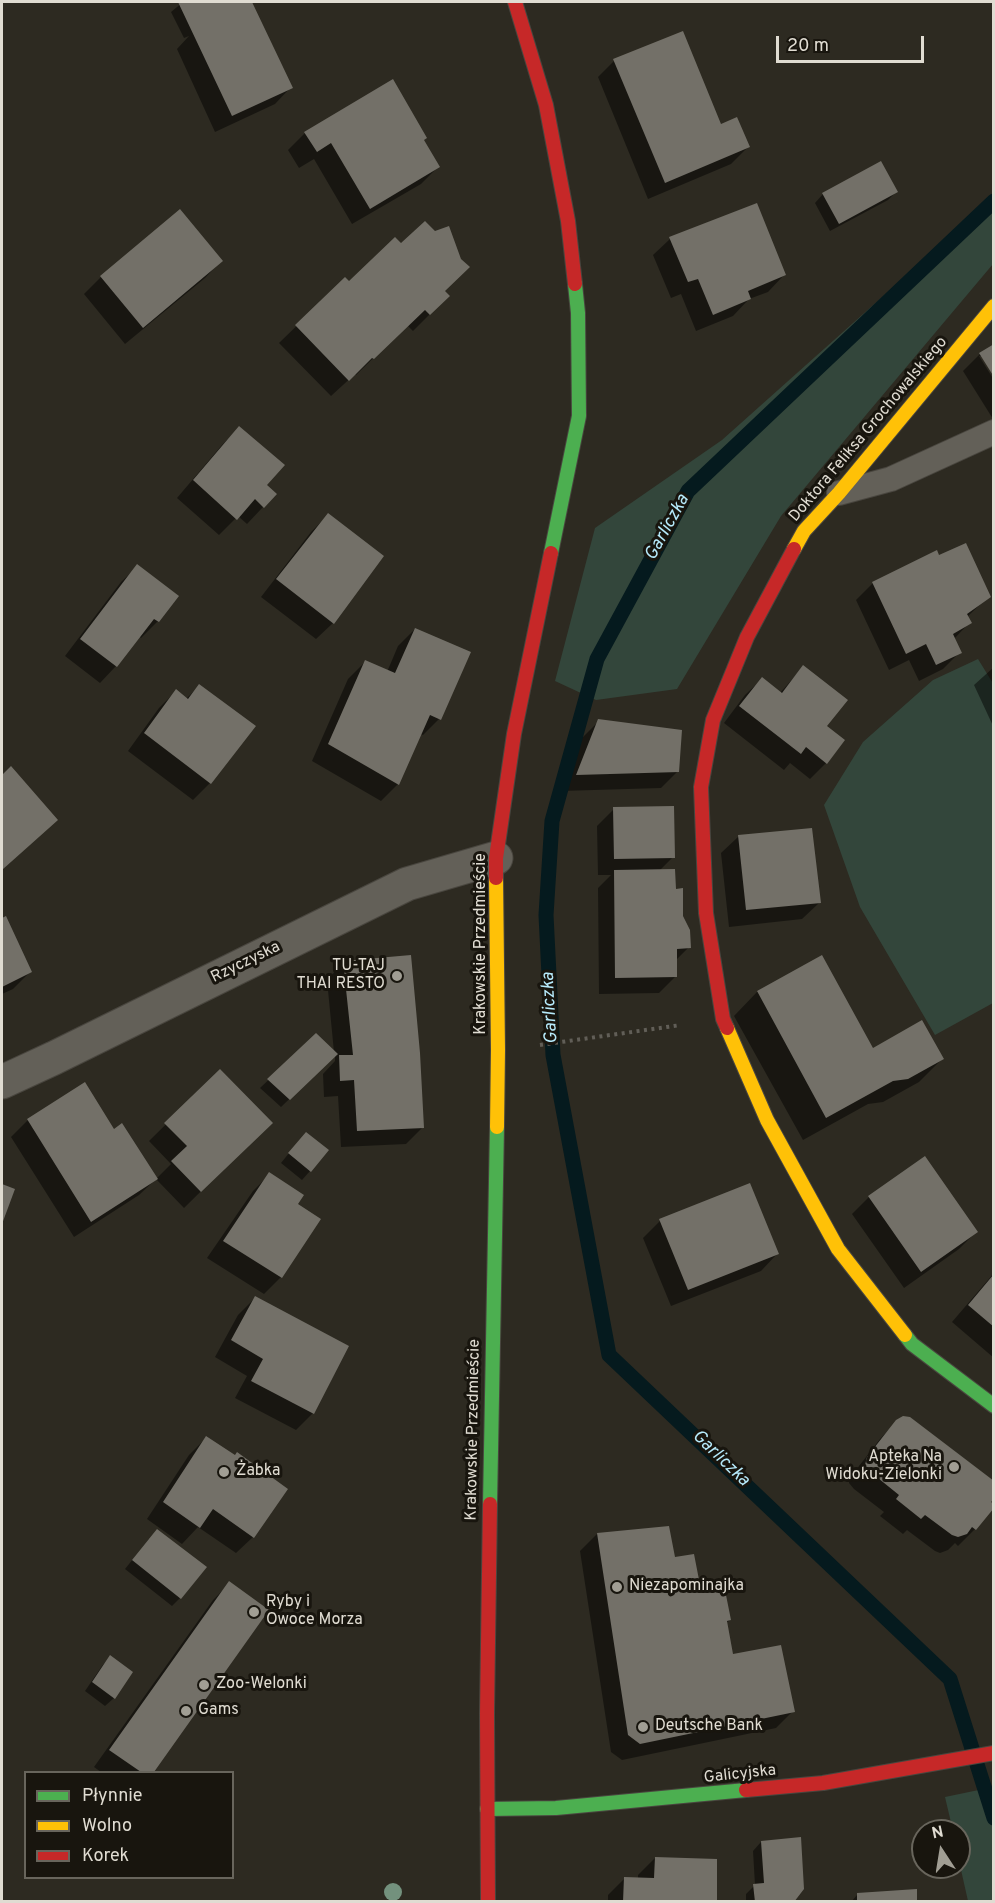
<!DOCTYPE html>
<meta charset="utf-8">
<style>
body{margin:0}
#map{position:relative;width:995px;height:1903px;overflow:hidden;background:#2d2a21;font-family:Overpass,sans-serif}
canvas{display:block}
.frame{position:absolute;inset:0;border:3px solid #e0dcd2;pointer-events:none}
.legend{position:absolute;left:24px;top:1771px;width:210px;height:108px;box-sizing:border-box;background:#18150e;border:2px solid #68655c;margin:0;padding:8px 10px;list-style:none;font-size:18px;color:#e0dcd2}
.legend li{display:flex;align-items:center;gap:12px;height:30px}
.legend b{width:30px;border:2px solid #68655c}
.north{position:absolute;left:911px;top:1819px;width:60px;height:60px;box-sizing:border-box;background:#18150e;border:2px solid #68655c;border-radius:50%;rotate:348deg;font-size:16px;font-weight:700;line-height:24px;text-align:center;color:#e0dcd2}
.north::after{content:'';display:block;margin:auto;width:21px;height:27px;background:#a19e94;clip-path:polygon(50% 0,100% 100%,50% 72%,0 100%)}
.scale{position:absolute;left:776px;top:36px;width:148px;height:27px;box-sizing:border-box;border:3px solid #e0dcd2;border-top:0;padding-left:8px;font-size:18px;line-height:21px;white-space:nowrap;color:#e0dcd2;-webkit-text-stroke:4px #18150e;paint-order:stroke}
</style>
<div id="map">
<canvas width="995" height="1903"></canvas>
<div class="frame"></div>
<ul class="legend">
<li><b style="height:8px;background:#4caf50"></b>Płynnie</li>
<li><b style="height:8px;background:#ffc107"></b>Wolno</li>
<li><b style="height:8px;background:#c62828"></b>Korek</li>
</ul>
<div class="north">N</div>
<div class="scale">20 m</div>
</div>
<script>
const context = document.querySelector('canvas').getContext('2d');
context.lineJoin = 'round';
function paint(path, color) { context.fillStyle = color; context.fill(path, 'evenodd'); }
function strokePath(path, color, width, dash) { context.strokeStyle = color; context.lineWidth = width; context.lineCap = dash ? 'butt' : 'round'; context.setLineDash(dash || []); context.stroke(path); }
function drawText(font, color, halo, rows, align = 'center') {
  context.font = font + ' Overpass,sans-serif'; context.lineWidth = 6; context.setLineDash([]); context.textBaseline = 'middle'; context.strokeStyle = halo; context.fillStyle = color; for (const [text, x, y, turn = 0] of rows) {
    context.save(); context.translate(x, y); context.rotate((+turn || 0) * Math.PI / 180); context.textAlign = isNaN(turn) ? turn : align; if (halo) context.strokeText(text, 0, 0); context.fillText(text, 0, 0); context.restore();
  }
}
paint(new Path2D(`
 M993,193V264L781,516L677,689L596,700L555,681L595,528L722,440L983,207Z
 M978,659L994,685L993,1003L935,1035L860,907L824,805L863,742L933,680Z
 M993,1787V1901H968L959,1861V1831H953L945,1797Z`), '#33463b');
paint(new Path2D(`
 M183,2H251L291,87L275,104L215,132L177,49L189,36L184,38L171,12Z
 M614,61L721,126L748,147L731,164L648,199L598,77Z
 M305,133L422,141L438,167L421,184L352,224L314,159L299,168L288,150Z
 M896,192L888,200L830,231L815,203L823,194Z
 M756,205L784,275L768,292L749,299L733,316L696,331L681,294L671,298L653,255L670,239Z
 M401,245L448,296L413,331L407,325L356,375L355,374L331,396L279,343L345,279L349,283Z
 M221,261L205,278L125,344L84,294L101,277Z
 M980,354L983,356H979L994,380L993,419L963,371Z
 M239,428L265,486L263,507L247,524L238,516L219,535L177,498L222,445Z
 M328,515L333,623L316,639L261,597L311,532Z
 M937,552L939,557L989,596L967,617L970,622L954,639L960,652L943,669L919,681L909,660L889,670L856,600L873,583Z
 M138,566L158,621L141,638L139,636L116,666L100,683L65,656L121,582Z
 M415,629L439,719L423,735L420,734L398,784L381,801L312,761L348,679L365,662L387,672L398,646Z
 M803,667L825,727L826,763L810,779L790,763L784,770L724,723L745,695L762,679L780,693Z
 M994,667V728L974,685Z
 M199,686L254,726L210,783L193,800L128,751L159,708L176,691L186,699Z
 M599,721L677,772L661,788L561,791L582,738Z
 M11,768L56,820L2,870V777Z
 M614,809L673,857L660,870L682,916L689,947L675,961L676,976L659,993L599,994L598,888L611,875H598L597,826Z
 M738,837L819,903L802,919L729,927L721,853Z
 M5,918L30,972L13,989L2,994V920Z
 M821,957L873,1050L942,1059L919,1082L883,1102L868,1104L803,1140L734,1016L757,992Z
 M343,963L423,1127L406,1144L341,1147L338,1096L324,1097L323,1074L335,1061V1055L281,1107L260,1088L316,1035L334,1052L327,980Z
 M220,1071L270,1123L184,1208L156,1179L139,1195L74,1237L11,1137L28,1120L84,1084L113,1131L156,1179L171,1164L149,1141Z
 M298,1142L310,1171L302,1180L281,1163Z
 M270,1174L296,1204L319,1220L281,1277L264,1294L207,1258L253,1191Z
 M869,1197L976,1232L959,1249L904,1288L852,1214Z
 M660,1221L777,1254L761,1271L671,1306L643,1238Z
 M994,1273V1358L952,1322Z
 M255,1298L313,1413L296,1430L235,1398L247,1376L215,1357L238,1315Z
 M897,1421L975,1529L958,1546L955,1543L948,1550L940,1553L935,1551L907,1530L903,1534L880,1516L884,1512L854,1489L849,1483V1479L880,1439Z
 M206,1438L253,1537L236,1553L198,1527L182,1544L147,1519L189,1455Z
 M597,1534L700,1592L730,1620L726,1623L732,1656L793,1711L776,1728L622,1760L611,1752L580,1551Z
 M149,1539L180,1598L172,1606L125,1569Z
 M230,1583L267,1610L152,1772H101L94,1767L213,1600Z
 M110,1657L114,1698L105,1706L85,1691L102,1666Z
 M761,1842L792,1902H746V1894L755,1885L753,1851Z
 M655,1858L716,1902H608V1895L625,1878L638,1879V1875Z
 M857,1895L916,1902H851Z`), '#0007');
strokePath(new Path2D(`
 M994,201L688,491L597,659L552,821L546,915L553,1055L609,1355L950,1679L994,1818`), '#051a1e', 15);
paint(new Path2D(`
 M178,2H252L293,88L232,116Z
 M683,31L721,124L737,117L750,147L665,183L613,59Z
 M393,79L427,138L424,140L440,167L370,209L331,143L317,152L304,132Z
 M881,161L898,192L839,224L822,193Z
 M757,203L786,275L748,291L751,299L713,315L698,279L688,282L669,237Z
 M180,209L223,261L143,328L100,276Z
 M425,221L435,231L449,226L461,259L470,267L445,291L450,296L430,315L425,310L374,359L372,358L349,381L295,325L345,277L349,281L395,237L401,243Z
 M994,344V377L979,353Z
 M239,426L285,465L267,485L277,494L264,508L255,499L237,520L193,480Z
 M328,513L384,556L334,624L276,579Z
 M966,543L991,597L967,614L972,623L953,634L962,653L936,665L926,644L906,654L872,582L937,550L939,555Z
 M137,564L179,596L159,622L154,619L117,667L80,639Z
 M415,628L471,652L441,720L430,715L399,785L328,744L365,660L395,673Z
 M803,665L848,700L827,726L845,740L827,764L806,747L801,754L739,706L762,677L782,693Z
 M199,684L256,726L211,784L144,733L176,689L188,699Z
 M598,719L682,730L679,772L576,775Z
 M11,766L58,820L2,870V775Z
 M674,806L675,858L614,859L613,807Z
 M812,828L821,903L746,910L738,835Z
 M675,869L676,889L683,888V916L690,930L691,948L677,949V977L615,978L614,870Z
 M6,916L32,972L2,987V918Z
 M411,955L420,1053L424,1128L357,1131L354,1080L340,1081L339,1055H353L343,961Z
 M822,955L873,1048L922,1020L944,1059L908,1079L893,1081L826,1118L757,991Z
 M316,1033L338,1054L290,1100L267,1079Z
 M220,1069L273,1123L201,1192L171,1161L187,1146L164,1123Z
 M85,1082L114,1129L122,1123L158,1179L91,1222L27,1119Z
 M306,1132L329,1150L311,1172L288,1153Z
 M925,1156L978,1232L921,1272L868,1196Z
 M269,1172L304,1195L298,1204L321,1219L282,1278L223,1241Z
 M750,1183L779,1254L688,1290L659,1219Z
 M2,1184L15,1189L2,1224Z
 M994,1274V1327L968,1305Z
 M255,1296L349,1346L314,1414L251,1381L263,1359L231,1340Z
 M903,1416L910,1417L994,1481V1499L991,1502L994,1504V1508L976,1530L972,1527L967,1534L958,1537L952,1535L925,1515L921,1519L896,1499L899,1495L868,1470L865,1465L867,1457L896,1420Z
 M206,1436L235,1455L237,1452L288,1489L254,1538L213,1509L200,1528L163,1502Z
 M669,1526L675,1557L694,1554L701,1590L724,1585L731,1620L727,1621L733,1654L781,1645L795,1712L640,1744L628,1735L597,1533Z
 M157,1529L207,1567L181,1599L132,1560Z
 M229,1581L269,1610L154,1772H141L109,1750Z
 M110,1655L133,1672L115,1699L92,1682Z
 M801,1837L804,1889L794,1902H755L753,1884L764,1883L761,1841Z
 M655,1857L717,1859V1902H623L624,1877L654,1878Z
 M917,1889V1902H857V1893Z`), '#737068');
const lane = new Path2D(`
 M839,493L891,479L994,432`);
const street = new Path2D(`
 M2,1082L54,1058L407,884L496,858`);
const fast = new Path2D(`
 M551,553L579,416L578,313L575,284
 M905,1335L912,1344L994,1406
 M490,1504L497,1127
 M487,1809L556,1808L746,1790`);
const slow = new Path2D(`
 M794,549L804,531L839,493L994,306
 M496,878L498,1050L497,1127
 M727,1028L767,1120L838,1249L905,1335`);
const jam = new Path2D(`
 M515,2L546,105L568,221L575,284
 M496,878V858L514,734L551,553
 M727,1028L723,1019L706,913L701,787L713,720L747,637L794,549
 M746,1790L823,1783L994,1753
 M488,1902L487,1713L490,1504`);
strokePath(lane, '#49463f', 26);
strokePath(street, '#49463f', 35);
strokePath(fast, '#49463f', 16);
strokePath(slow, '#49463f', 16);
strokePath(jam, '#49463f', 16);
strokePath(new Path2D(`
 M540,1045L681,1025`), '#615e57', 4, [3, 4.5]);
strokePath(lane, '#636058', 24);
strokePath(street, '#636058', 33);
strokePath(fast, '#4caf50', 14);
strokePath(slow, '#ffc107', 14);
strokePath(jam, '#c62828', 14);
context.fillStyle = '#73917d';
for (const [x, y] of [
 [393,1892]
]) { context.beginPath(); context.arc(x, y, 9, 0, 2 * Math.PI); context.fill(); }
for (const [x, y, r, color] of [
 [397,976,6,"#a19e94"],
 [954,1467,6,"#a19e94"],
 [224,1472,6,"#a19e94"],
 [617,1587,6,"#a19e94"],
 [254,1612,6,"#a19e94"],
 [204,1685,6,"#a19e94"],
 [186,1711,6,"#a19e94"],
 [643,1727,6,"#a19e94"]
]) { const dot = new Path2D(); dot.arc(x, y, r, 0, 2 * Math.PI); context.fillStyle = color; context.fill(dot); strokePath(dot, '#18150e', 2); }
drawText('16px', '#e0dcd2', '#18150e', [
 ["Doktora Feliksa Grochowalskiego",869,430,-50],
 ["Krakowskie Przedmieście",482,944,-90],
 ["Rzyczyska",246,963,-26],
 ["Krakowskie Przedmieście",474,1430,-89],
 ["Galicyjska",740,1775,-6]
]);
drawText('16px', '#e0dcd2', '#18150e', [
 ["TU-TAJ",385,967,"right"],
 ["THAI RESTO",385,985,"right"],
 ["Apteka Na",942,1458,"right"],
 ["Widoku-Zielonki",942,1476,"right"],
 ["Żabka",236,1472],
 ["Niezapominajka",629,1587],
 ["Ryby i",266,1603],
 ["Owoce Morza",266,1621],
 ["Zoo-Welonki",216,1685],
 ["Gams",198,1711],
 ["Deutsche Bank",655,1727]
], 'left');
drawText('italic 18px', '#b6eafb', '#18150e', [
 ["Garliczka",668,528,-61],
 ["Garliczka",551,1008,-93],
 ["Garliczka",720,1459,44]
]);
</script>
